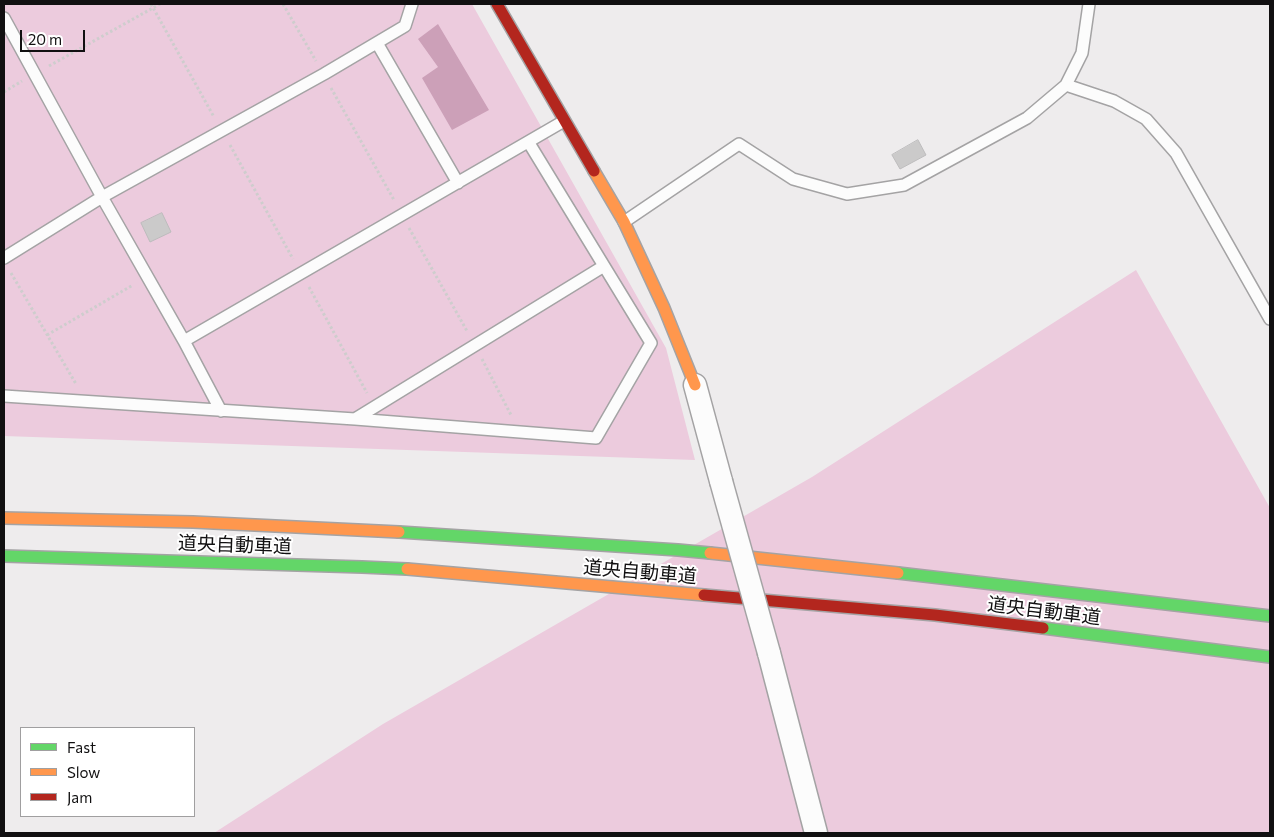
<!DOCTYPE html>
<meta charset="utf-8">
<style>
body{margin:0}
#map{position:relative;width:1274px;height:837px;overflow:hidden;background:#eeeced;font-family:Commissioner,sans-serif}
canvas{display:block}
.frame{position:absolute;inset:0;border:5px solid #111011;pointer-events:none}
.legend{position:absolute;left:20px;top:727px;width:175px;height:90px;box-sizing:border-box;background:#fff;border:1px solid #a09fa0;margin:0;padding:6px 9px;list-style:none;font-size:15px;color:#111011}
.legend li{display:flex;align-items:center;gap:10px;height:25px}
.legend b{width:25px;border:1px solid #a09fa0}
.scale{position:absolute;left:20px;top:30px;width:65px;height:22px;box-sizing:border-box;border:2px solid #111011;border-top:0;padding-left:6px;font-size:15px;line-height:18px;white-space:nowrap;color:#111011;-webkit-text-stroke:4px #fff;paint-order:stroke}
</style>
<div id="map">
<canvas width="1274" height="837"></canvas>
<div class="frame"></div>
<ul class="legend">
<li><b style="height:6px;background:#63d668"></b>Fast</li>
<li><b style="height:6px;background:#ff974d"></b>Slow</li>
<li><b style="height:6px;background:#b3261e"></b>Jam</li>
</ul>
<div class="scale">20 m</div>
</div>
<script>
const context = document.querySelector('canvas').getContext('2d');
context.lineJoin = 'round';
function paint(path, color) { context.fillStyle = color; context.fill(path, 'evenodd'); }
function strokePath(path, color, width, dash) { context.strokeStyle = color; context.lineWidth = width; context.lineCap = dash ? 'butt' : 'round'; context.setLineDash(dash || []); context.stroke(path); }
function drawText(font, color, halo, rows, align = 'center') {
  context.font = font + ' Commissioner,"Noto Sans JP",sans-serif'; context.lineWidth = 4; context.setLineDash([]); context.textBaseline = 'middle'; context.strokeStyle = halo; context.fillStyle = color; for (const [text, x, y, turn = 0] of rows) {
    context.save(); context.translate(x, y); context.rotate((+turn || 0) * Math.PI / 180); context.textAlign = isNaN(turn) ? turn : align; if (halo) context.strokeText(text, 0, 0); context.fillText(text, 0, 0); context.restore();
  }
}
paint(new Path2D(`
 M4,4H472L666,348L695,460L4,436Z
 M1136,270L1270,508V833H214L383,724L812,477Z`), '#eccbdd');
paint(new Path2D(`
 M438,24L489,110L452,130L422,78L438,67L418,39Z`), '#cca0b8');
const building = new Path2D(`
 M918,140L926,155L900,169L892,155Z
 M162,213L171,232L150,242L141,223Z`);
paint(building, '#cbcaca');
strokePath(building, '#bdbcbd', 1);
const lane = new Path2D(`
 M4,18L102,197L184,341L221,411
 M377,43L458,183
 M1066,85L1114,101L1146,119L1176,153L1270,319
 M624,222L739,144L793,179L847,194L904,185L1027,118L1066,85L1082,53L1089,4
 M4,258L102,197L324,74L405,26L412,4
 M184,341L564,121
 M4,396L355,419L596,438L651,343L529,143
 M355,419L604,266`);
const street = new Path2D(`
 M695,385L721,481
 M769,653L816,833`);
const fast = new Path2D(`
 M399,532L678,550L710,553
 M4,556L362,567L407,569
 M898,573L1270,616
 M1043,628L1270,657`);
const slow = new Path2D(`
 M594,171L624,222L664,308L695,385
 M4,518L193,522L399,532
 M710,553L898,573
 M407,569L704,595`);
const jam = new Path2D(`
 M497,4L594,171
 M704,595L935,615L1043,628`);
strokePath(lane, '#a4a3a4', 14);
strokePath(street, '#a4a3a4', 25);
strokePath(fast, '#a4a3a4', 14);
strokePath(slow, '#a4a3a4', 14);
strokePath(jam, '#a4a3a4', 14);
strokePath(new Path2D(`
 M151,4L214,117
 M283,4L316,61
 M49,66L160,4
 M331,88L394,200
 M4,92L22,81
 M230,145L293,259
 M409,228L467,331
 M11,273L76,384
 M309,287L367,393
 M47,335L133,285
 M482,359L511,415`), '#cecdcd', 3, [2.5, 2.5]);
strokePath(lane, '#fcfcfc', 11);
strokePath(street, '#fcfcfc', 22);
strokePath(fast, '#63d668', 11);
strokePath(slow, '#ff974d', 11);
strokePath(jam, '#b3261e', 11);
const streetBridge = new Path2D(`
 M721,481L769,653`);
strokePath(streetBridge, '#a4a3a4', 25, []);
strokePath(streetBridge, '#fcfcfc', 22);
drawText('19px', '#111011', '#fff', [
 ["道央自動車道",235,545,2],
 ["道央自動車道",640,572,5],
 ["道央自動車道",1044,611,7]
]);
</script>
